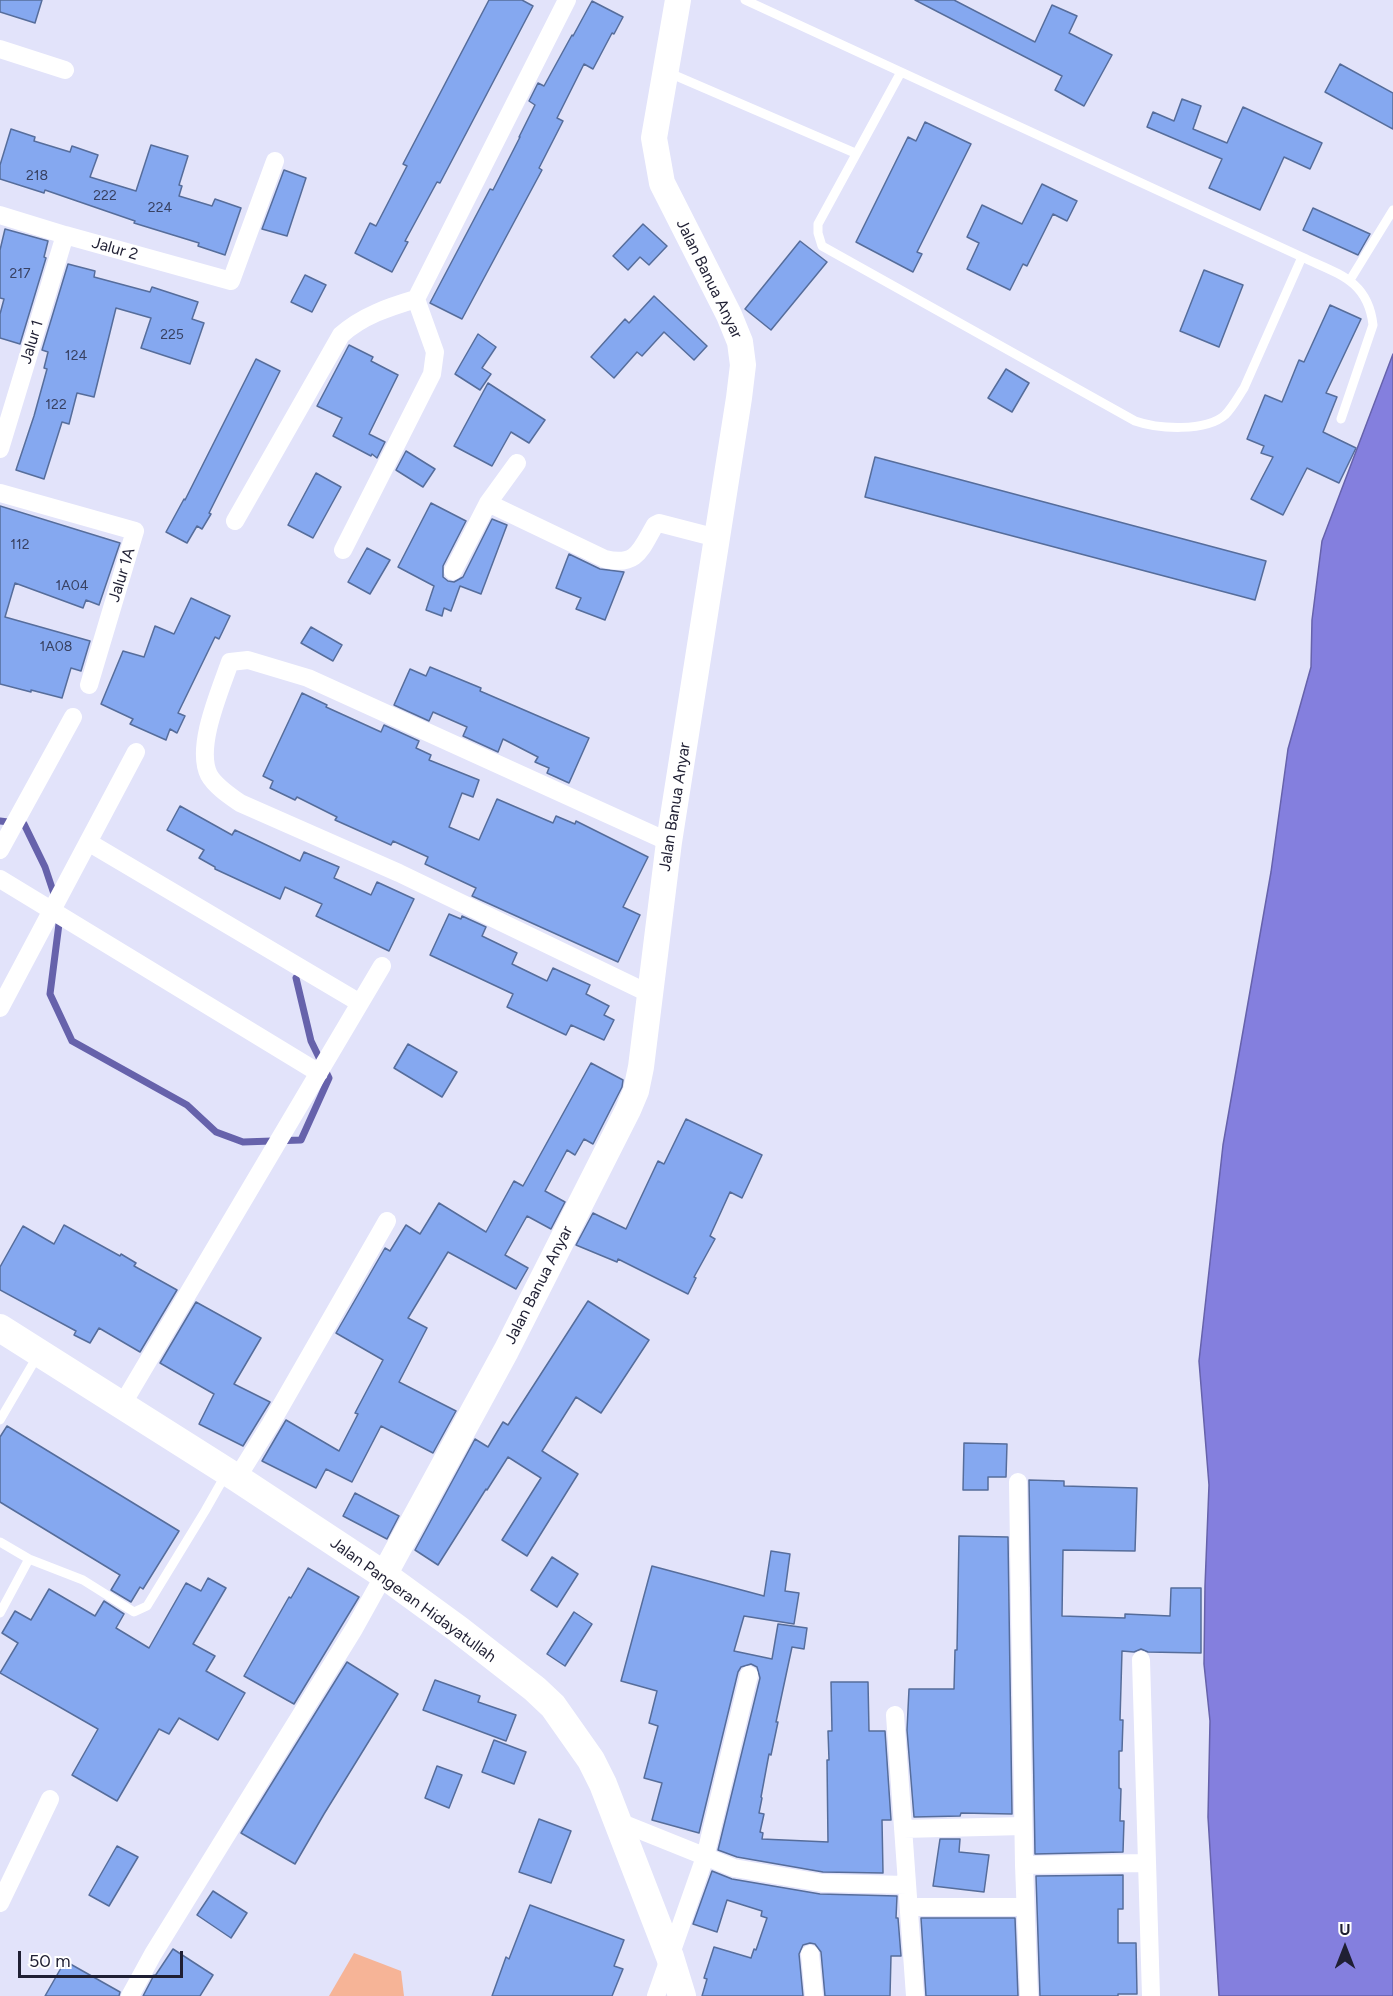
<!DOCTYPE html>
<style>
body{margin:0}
#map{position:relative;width:1393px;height:1996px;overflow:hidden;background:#e2e3fa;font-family:Figtree,sans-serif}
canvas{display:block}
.north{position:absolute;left:1315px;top:1918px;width:60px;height:60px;-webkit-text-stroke:4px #fff;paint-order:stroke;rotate:0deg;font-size:16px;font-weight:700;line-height:24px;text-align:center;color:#1f1f33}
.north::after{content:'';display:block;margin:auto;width:21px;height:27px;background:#1f1f33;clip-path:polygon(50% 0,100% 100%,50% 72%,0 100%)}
.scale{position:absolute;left:18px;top:1951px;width:165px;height:27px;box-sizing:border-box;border:3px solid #1f1f33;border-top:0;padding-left:8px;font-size:18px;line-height:21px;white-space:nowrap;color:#1f1f33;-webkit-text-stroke:4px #fff;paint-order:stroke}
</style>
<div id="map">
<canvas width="1393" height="1996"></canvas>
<div class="north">U</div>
<div class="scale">50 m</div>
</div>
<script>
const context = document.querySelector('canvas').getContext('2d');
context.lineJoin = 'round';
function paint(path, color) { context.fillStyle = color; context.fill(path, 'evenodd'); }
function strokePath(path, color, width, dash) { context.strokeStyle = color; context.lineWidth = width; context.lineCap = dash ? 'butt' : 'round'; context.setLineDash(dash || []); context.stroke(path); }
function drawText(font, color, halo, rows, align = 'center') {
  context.font = font + ' Figtree,sans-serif'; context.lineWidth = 4.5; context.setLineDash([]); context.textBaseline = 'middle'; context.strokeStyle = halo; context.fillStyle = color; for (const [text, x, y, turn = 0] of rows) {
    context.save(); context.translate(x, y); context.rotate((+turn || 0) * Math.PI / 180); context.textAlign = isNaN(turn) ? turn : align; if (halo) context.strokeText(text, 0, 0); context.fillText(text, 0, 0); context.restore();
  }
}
paint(new Path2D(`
 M354,1953L401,1971L404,1996H329Z`), '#f6b497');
const water = new Path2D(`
 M1393,354V1996H1219L1208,1817L1210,1721L1204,1664L1205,1586L1209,1485L1199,1361L1223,1145L1271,872L1288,749L1311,667L1312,620L1322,541Z`);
paint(water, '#847fde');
strokePath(water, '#6662ab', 1.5);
strokePath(new Path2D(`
 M0,821L24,824L45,867L55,897
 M60,916L50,994L72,1041L187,1105L216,1132L243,1142L301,1140L329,1078L311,1041L296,978`), '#6662ab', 7);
const building = new Path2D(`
 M0,0H42L35,23L0,12Z
 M489,0H522L533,6L440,183L437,182L405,241L408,242L392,272L355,253L370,223L376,226L407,166L403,164Z
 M915,0H954L1035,42L1052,5L1077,16L1069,33L1112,55L1084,106L1055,90L1062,76Z
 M592,1L623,17L614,34L612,33L593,69L584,64L557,118L563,121L539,168L542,170L462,319L430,303L490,189L493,190L520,137H519L535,105L529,101L538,83L544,86L572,35L573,36Z
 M1340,64L1393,93V129L1325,92Z
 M1182,99L1201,106L1193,129L1227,143L1243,107L1322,143L1310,169L1284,157L1260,210L1209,188L1222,159L1147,127L1153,112L1174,121Z
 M925,122L971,144L917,252L922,254L913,272L856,242L908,137L916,141Z
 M11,129L35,137L34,141L70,152L72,146L98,155L90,177L136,191L151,145L188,156L179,185L182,186L179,196L212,206L215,199L241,208L225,255L198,246L199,243L134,223L135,221L45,190L44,193L0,179V165Z
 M284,170L306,178L287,236L262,229Z
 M1042,184L1077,201L1067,221L1053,214L1027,266L1023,264L1010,290L967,269L979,243L967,237L982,205L1022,224Z
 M1313,208L1370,234L1358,255L1303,230Z
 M643,224L667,246L649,265L640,257L628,270L613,256Z
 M5,229L48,241L44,257L46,258L20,344L0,338V314L4,299L0,298V250Z
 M800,241L827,262L771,330L745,309Z
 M68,264L95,271L94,277L150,292L152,287L198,302L192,319L204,323L190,364L141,348L151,318L116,308L94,397L77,393L69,424L62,422L44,479L16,470L34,416L47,369L44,368L48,352L42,350Z
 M1204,270L1243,285L1219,347L1180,331Z
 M305,275L326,285L312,312L291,302Z
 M654,296L707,346L694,360L664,332L642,356L637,352L614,378L591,357L625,319L629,323Z
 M1330,305L1361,319L1326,393L1337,397L1323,432L1356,448L1339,483L1307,468L1283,515L1251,499L1273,457L1261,453L1264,446L1247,439L1265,395L1282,402L1299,360L1304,362Z
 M478,334L496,347L482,368L491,374L480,390L455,374Z
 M349,345L373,357L371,361L398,375L369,434L385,442L377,458L372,454L371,456L333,436L342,418L317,406Z
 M256,359L280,371L209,513L211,514L202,529L197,526L187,543L166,532L184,499L185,500Z
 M1006,369L1029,383L1012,412L988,398Z
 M488,383L545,420L529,443L511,432L492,466L454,446Z
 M406,451L435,469L423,487L396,470Z
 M875,457L1266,561L1255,600L865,497Z
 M316,473L341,487L313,538L288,525Z
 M431,503L466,521L443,566V577L448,581L454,582L463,577L492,519L507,525L481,594L460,586L451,611L444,608L442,616L426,610L434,586L398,567Z
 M0,506L120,543L99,605L86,600L83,608L15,583L5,617L90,641L81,671L71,668L62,698L31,690V692L0,684Z
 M367,548L390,560L370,594L348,582Z
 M569,554L600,569L624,572L605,620L576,609L581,598L556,588Z
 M191,598L230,616L219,639L215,637L178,713L185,716L177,733L170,729L166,740L130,724L133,719L101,704L123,651L144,657L155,626L174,634Z
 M311,627L342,645L333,661L301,643Z
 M430,667L481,688L480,691L589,738L569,783L547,773L549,768L535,762L538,757L503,739L498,752L463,736L467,727L433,712L429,721L394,705L410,669L426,676Z
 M302,693L327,705L326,707L381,732L384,725L419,741L416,748L431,755L429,760L479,780L473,797L462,793L449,827L479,840L497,799L553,823L556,816L575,824L576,821L648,857L623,907L640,915L618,962L472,896L476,888L425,864L428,857L393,841L391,845L335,820L337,817L297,797L295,800L270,788L273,781L263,776Z
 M180,806L232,835L235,830L300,861L304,852L339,867L334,878L371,895L377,882L414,899L389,951L316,916L322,904L285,887L280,899L215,869V867L199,858L204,850L167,830Z
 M449,914L461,919L462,916L486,927L482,936L517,953L512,964L547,981L553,968L590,985L586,994L609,1006L604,1015L614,1020L604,1040L571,1025L566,1035L507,1007L513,994L430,955Z
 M408,1044L457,1072L442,1097L394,1068Z
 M591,1063L623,1080L622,1087L593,1144L584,1139L575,1155L567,1150L545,1191L565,1202L551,1229L527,1216L505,1255L528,1268L516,1289L448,1252L408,1318L427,1328L399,1382L456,1411L433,1453L381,1426L352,1482L326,1469L316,1488L262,1461L286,1420L339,1451L358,1414L355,1413L383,1360L336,1333L385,1248L390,1251L406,1225L420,1234L439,1203L486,1232L514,1181L523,1186Z
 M686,1119L762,1155L742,1198L730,1192L710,1236L715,1239L694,1277L696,1278L688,1294L618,1259L617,1262L576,1245L593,1213L626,1229L658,1161L664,1164Z
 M64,1225L120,1256L121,1254L136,1263L134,1266L177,1290L140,1352L99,1328L90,1343L74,1335L76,1331L0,1290V1267L23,1226L54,1244Z
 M588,1301L649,1340L601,1413L576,1397L542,1451L578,1474L527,1556L502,1540L541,1478L508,1457L487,1490L486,1489L438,1565L415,1550L475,1439L488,1447L503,1422L508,1425Z
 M196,1302L261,1338L234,1384L270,1402L243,1446L199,1424L214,1394L160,1363Z
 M7,1426L179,1531L143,1589L140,1587L131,1602L111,1590L120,1575L0,1502V1437Z
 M964,1443L1007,1444L1006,1477H988V1490H963Z
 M1029,1480L1064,1481V1486L1137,1488L1135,1551L1063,1550L1062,1616L1125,1618V1614L1170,1616L1171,1588H1201V1653L1148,1652L1141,1649L1134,1652L1122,1651L1120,1720H1123L1122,1751H1119V1788L1121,1789L1120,1821H1124L1123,1852L1035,1854Z
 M355,1493L399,1516L387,1539L343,1516Z
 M959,1536L1008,1537L1012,1814L961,1813L960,1816L914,1817L907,1730L909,1689H954L955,1650H957Z
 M771,1551L790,1554L785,1591L799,1593L794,1624L744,1616L734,1651L772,1659L778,1624L807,1628L804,1649L792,1647L776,1722H778L771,1755L769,1754L761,1797L762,1798L759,1813L764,1814L760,1832L763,1833L762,1839L828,1842L827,1760H829L828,1731H832L831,1682H868L869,1731H885L891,1820H882L883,1873L823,1872L737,1857L718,1850L760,1678L757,1667L751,1664L741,1667L738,1672L699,1833L652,1820L662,1783L644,1778L658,1726L649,1723L657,1691L621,1681L652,1566L764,1596Z
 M552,1557L578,1574L557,1607L531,1590Z
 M308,1568L359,1597L294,1704L244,1676L289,1597L291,1598Z
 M208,1578L226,1588L193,1644L215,1656L206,1671L245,1693L218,1740L179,1718L169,1734L159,1729L117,1801L72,1775L98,1729L0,1673L18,1643L2,1633L15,1611L31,1620L49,1589L95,1616L104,1601L124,1614L116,1628L149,1648L186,1583L201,1591Z
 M574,1612L592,1624L565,1666L547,1654Z
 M347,1662L398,1694L324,1814L295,1864L241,1833Z
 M435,1680L480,1696L478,1702L516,1715L506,1741L423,1710Z
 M494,1740L526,1752L514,1784L482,1772Z
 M437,1766L462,1775L449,1808L425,1798Z
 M539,1819L571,1831L551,1883L519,1872Z
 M940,1839H960L959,1852L989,1855L984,1892L933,1886Z
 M117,1846L138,1857L109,1906L89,1895Z
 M712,1871L732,1879L820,1894L897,1896L896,1918H898L901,1956H891L890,1996H825L821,1952L815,1944L810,1943L803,1945L799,1954L803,1996H702L707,1979L704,1978L714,1947L751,1958L754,1949L756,1950L767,1918L761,1916L762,1911L727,1900L717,1932L693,1924Z
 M1123,1875V1909H1118V1943H1136L1137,1994H1118V1996H1040L1036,1876Z
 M213,1891L247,1913L231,1938L197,1915Z
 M530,1905L624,1940L614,1966L623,1969L612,1996H492L506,1957L509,1959Z
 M921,1918H1015L1018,1996H926Z
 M173,1949L213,1975L200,1996H143L154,1975L155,1976Z
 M65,1961L120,1992L119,1996H45Z`);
paint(building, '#85a8f0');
strokePath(building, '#566d9b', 1.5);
strokePath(new Path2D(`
 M745,0L1302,257L1244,388C1238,397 1233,407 1225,415C1206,432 1158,429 1135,421L822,246L818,233V224L901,72
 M667,72L855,153
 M1302,257C1338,274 1368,280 1373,325L1341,419
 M1350,280L1393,210
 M0,1420L38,1355
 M0,1542L29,1559
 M0,1613L29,1559L83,1580L134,1612L147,1606L205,1511L226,1474`), '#fff', 9);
strokePath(new Path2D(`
 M0,49L65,70
 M0,215L65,235L231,281L275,161
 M0,449L65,235
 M0,493L135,531L89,685
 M488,503L605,559C637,567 641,549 655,525L659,523L717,538
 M235,521L341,335C362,316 389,307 416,299L567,0
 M343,550L432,374L435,352L416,299
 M453,571L488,503L517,463
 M88,842L360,1003
 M0,850L73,717
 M0,879L319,1073
 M650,994L399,873L240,803C230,796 215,786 209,775C195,747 220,691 230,662L248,660L308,678L669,842
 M0,1008L136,752
 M122,1405L382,966
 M237,1478L270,1425L387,1221
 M1018,1482L1024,1865L1029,1996
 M1141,1660L1151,1996
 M895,1715L915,1996
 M617,1821L734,1868L822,1883L907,1885
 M903,1829L1023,1826
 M1024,1865L1147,1863
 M0,1903L50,1799
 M909,1907H1025
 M810,1954L814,1996
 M130,1996L153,1954L354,1629L384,1575
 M656,1996L705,1857L749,1675`), '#fff', 18);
strokePath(new Path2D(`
 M384,1575L506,1351L628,1110L636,1091L641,1067L669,842L739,398L743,365L740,342L729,315L662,183L654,138L678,0`), '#fff', 26);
strokePath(new Path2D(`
 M0,1328L237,1478L384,1575L458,1629L535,1689L553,1706L591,1760L603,1784L670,1957L682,1996`), '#fff', 28);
drawText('14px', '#384162', null, [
 ["218",37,176],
 ["222",105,196],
 ["224",160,208],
 ["217",20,274],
 ["225",172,335],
 ["124",76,356],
 ["122",56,405],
 ["112",20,545],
 ["1A04",72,586],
 ["1A08",56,647]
]);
drawText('16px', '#1f1f33', '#fff', [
 ["Jalur 2",115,249,16],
 ["Jalan Banua Anyar",709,279,64],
 ["Jalur 1",32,342,-73],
 ["Jalur 1A",122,575,-73],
 ["Jalan Banua Anyar",675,807,-81],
 ["Jalan Banua Anyar",539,1285,-63],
 ["Jalan Pangeran Hidayatullah",413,1600,36]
]);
</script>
